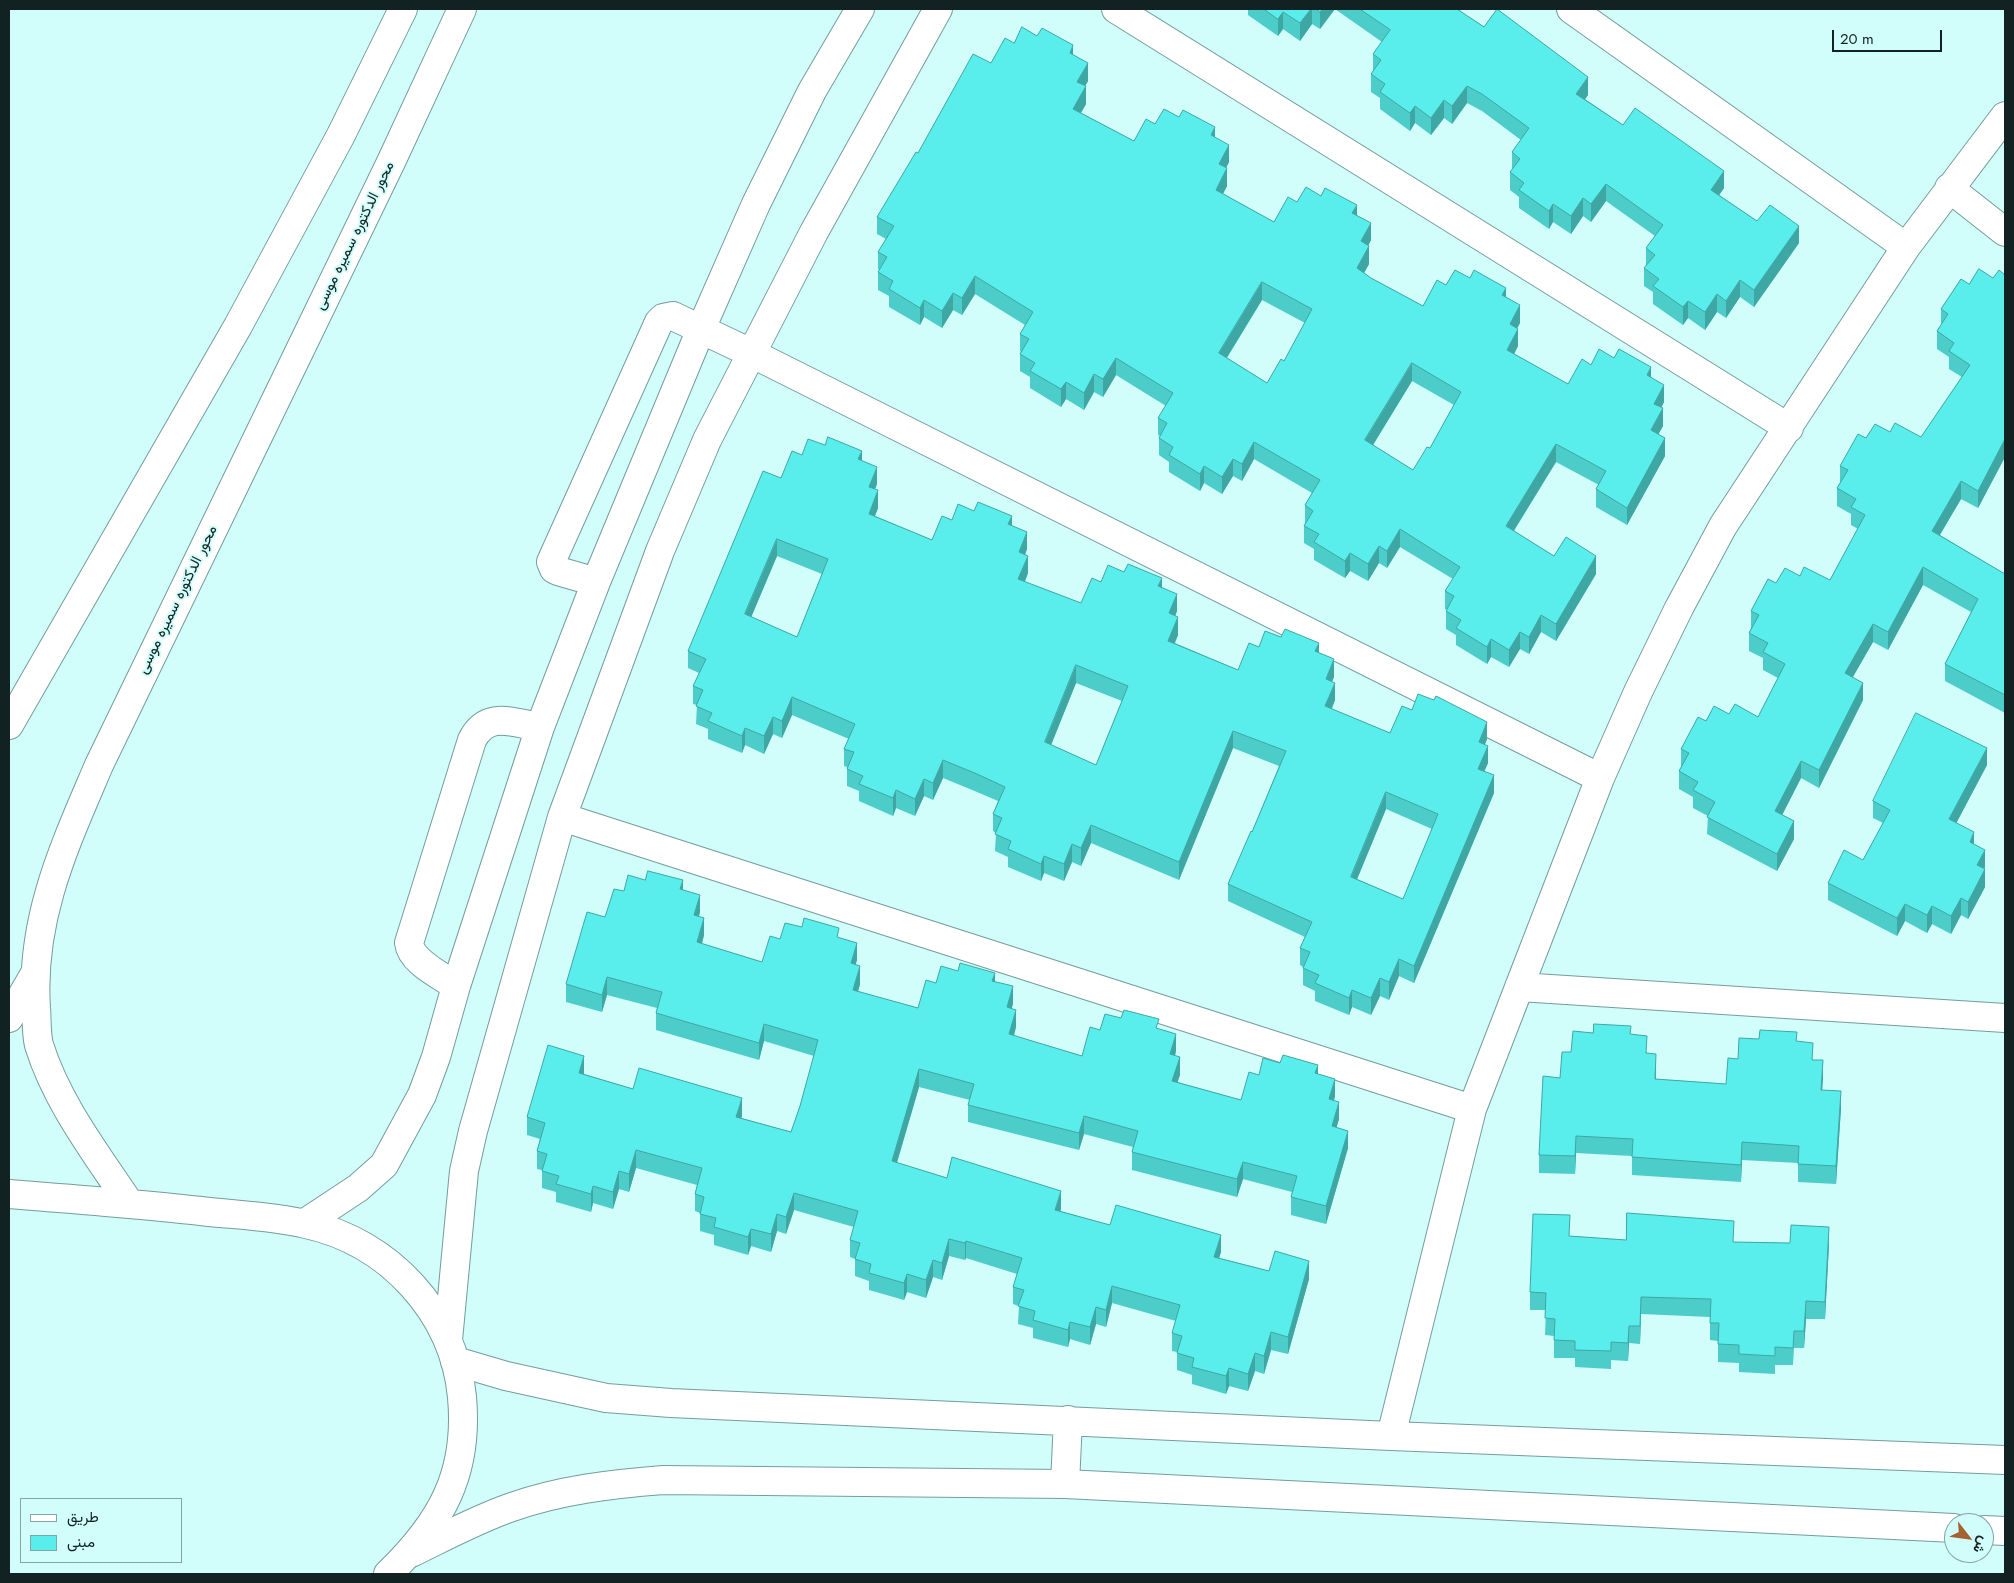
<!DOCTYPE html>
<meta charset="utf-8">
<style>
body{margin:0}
#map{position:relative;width:2014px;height:1583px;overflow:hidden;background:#d1fdfb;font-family:Jost,Vazirmatn,sans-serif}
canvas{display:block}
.frame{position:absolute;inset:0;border:10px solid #122222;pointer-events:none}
.legend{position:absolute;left:20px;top:1498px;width:162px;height:65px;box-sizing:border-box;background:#d1fdfb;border:1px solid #85a5a4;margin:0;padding:6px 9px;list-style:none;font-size:15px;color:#122222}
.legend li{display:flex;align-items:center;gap:10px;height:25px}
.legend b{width:25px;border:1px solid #85a5a4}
.north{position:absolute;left:1944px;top:1513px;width:50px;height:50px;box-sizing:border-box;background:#d1fdfb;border:1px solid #85a5a4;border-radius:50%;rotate:120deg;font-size:14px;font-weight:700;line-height:20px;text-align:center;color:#122222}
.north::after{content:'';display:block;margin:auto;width:18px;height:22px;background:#a56231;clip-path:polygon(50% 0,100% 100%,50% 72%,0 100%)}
.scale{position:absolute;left:1832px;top:30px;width:110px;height:22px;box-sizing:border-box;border:2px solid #122222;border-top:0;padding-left:6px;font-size:15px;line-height:18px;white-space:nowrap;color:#122222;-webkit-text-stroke:4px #d1fdfb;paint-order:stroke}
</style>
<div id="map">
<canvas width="2014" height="1583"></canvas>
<div class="frame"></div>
<ul class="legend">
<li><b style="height:6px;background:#fff"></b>طريق</li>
<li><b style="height:14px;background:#59eeeb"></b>مبنى</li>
</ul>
<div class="north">ش</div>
<div class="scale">20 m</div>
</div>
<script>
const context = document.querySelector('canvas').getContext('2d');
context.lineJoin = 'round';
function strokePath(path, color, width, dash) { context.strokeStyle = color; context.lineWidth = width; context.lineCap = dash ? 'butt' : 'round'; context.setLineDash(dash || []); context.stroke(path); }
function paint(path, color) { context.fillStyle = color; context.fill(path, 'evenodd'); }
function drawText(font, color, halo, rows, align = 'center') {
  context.font = font + ' Jost,Vazirmatn,sans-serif'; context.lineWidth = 4; context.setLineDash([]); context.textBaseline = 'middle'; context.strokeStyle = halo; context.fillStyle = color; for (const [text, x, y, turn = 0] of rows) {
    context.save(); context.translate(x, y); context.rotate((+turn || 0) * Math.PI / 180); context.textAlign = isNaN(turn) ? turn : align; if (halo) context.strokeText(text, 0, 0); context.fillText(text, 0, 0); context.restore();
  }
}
const minor = new Path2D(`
 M1116,9L1789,428
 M1571,9L1906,247
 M1949,188L2005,232
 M596,582L558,571L554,569L551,562L659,322L663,318L673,316L753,354L1600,778
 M562,817L1472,1109
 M456,986C442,976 411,962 409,943L472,740C487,710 513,723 540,727
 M1519,987L2005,1018
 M305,1223L358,1188L384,1165L422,1095L436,1057L456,986L540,727L596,582L701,329L756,204L812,91L860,9
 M448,1340L464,1171L473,1131L562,817L660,551L707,440L814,232L938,9
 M455,1361L506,1376L606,1398L671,1403L1391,1436L2005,1460
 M1391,1436L1472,1109L1600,778L1638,692L1679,608L1723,526L1906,247L2005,116
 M1065,1484L1068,1420
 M1984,1530L2005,1531
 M411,1553C444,1537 477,1519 512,1507C560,1490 612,1484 663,1480L1065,1484L1954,1528`);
const major = new Path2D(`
 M9,725L238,326L341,135L403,9
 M9,1018L34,975
 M9,1194C73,1199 137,1204 201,1211C235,1215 272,1216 306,1224C389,1242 454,1312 462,1397C469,1474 441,1523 388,1574
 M129,1203C96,1153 57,1103 39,1045C36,1034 37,1019 36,1008C30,918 65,845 99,765L391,162L462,9`);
strokePath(minor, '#749d9b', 30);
strokePath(major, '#749d9b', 30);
strokePath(minor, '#fff', 28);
strokePath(major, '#fff', 28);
paint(new Path2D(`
 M1248,9H1457L1588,95L1585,99L1623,125L1724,188L1719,195L1757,221L1799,243L1754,307L1740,297L1726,318L1717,312L1705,330L1688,318L1683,325L1653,304V292L1644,286V268L1646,266V248L1655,236L1606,201L1591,222L1583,216L1571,234L1553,222L1549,229L1519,208V197L1510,190V172L1512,170V152L1521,140L1482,111L1467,103L1452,124L1444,118L1431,135L1415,123L1410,131L1380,109V98L1371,92V74L1373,72V54L1382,42L1335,9L1320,29L1312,24L1300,41L1283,29L1278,36L1248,15Z
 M1014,43L1073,55L1088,81L1085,86L1086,104L1081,113L1134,141L1155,124L1215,137L1229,162L1226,168L1227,186L1223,194L1274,222L1297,202L1357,215L1371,240L1368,246L1369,264L1364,273L1371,278L1423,306L1446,285L1506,297L1520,323L1517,328L1518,346L1514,354L1568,384L1591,365L1651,377L1664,402L1661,408L1663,426L1658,434L1665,456L1627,525L1596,507V489L1599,485L1556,462L1514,531L1554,556L1596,574L1556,641L1541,632L1529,654L1520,649L1509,667L1491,657L1487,664L1456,645V635L1446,629V611L1447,609H1445V591L1453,579L1400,547L1387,568L1379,563L1368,581L1350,571L1345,578L1314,560V549L1304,543V526L1305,523V505L1312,493L1254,459L1242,481L1233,476L1222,494L1204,483L1200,491L1169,472V462L1159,455V438L1160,436L1158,435V418L1166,406L1116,375L1103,397L1094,392L1084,410L1066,399L1061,407L1030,388V377L1020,371V354L1021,352L1020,351V334L1025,325L975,294L962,315L953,310L942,328L924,317L920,325L889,307V296L878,290V272L880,270L878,269V252L886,239L877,234V217L918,153L991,63ZM1262,300L1305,323L1284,361L1267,383L1227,358ZM1412,381L1454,405L1430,448L1413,470L1373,445Z
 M2005,275V457L1978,508L1961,499L1940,535L2005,574V713L1945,681V664L1971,612L1923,585L1888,650L1873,642L1852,677L1863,700L1819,788L1801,778L1782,815L1794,839L1777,871L1707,834L1708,816L1693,808V797L1679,789V771L1681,767V749L1706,721L1729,714L1758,717L1778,678L1763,670V658L1749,651V633L1751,628V611L1776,583L1800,576L1830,580L1858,529L1851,525V514L1837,506V488L1840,483V466L1866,438L1890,432L1921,437L1962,377L1949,369V357L1937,349V331L1941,325V309L1969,284Z
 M802,455L862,461L877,484L875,489L878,508L875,516L932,540L952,520L1012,526L1027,549L1025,555L1028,573L1025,582L1081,603L1101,582L1162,587L1177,611L1175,616L1178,635L1175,643L1238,670L1259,647L1319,653L1334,677L1332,681L1335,700L1332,709L1390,733L1487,739L1485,744L1488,763L1484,771L1494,793L1414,983L1399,976L1389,1000L1380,996L1371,1015L1352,1007L1349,1015L1315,1001V991L1303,985V967L1300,965V948L1305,937L1228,901V884L1252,832L1279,766L1233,748L1179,880L1091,843L1081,866L1072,862L1064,881L1044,873L1041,881L1008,867V857L995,851L996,833L993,831V814L998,801L977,792L943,778L933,800L924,796L915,816L896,808L893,816L859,801V791L847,786V767L844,766V749L849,739L792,715L782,738L773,734L764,754L745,745L742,753L708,739V729L696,724L697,705L693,704V686L699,673L688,668V651L781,478ZM777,556L822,574L797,637L751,617ZM1076,683L1122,701L1096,765L1051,745ZM1386,809L1432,829L1403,899L1357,879Z
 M1987,765L1956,823L1974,844L1985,867L1984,869L1985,887L1968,919L1961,915L1951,934L1932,924L1927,933L1905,921L1897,936L1828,900V883L1863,860L1883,823L1873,818V801Z
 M683,890L700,912L699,916L704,935L702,944L762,962L780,939L839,938L857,960L855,965L860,984L858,992L918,1008L936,983L995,982L1013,1004L1011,1008L1016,1027L1014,1036L1082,1056L1100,1030L1159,1029L1176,1051L1175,1056L1180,1075L1177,1082L1241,1100L1259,1075L1318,1074L1335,1096L1334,1101L1339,1119L1336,1127L1348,1148L1326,1224L1291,1215V1197L1292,1192L1243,1179L1237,1197L1132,1170V1152L1133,1147L1084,1134L1079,1150L968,1122V1105L970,1100L919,1087L897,1163L947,1178L1061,1209L1060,1211L1110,1225L1221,1252L1219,1258L1269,1271L1309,1279L1288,1354L1271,1350L1264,1374L1255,1371L1248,1391L1229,1386L1226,1394L1192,1384V1375L1177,1370V1352L1172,1351V1333L1176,1321L1112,1303L1106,1327L1096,1324L1090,1345L1070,1339L1068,1347L1033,1338V1328L1018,1324L1019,1306L1013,1304V1287L1017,1274L966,1258L965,1260L949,1256L942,1280L933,1277L926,1298L907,1292L904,1300L869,1290V1281L855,1276V1259L850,1257V1240L854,1227L794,1210L786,1234L777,1231L771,1252L751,1246L748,1255L714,1245V1235L700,1231V1213L695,1211V1194L697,1185L636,1168L629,1192L619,1189L613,1209L593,1203L591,1212L556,1202V1192L542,1188V1170L537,1169V1151L540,1139L527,1135V1117L584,1073V1074L633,1089L742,1116L741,1118L791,1132L800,1106L814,1056L764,1041L759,1060L656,1030V1013L657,1008L607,995L602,1012L566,1002V984L605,917L624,891Z
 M1593,1033L1631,1035L1647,1053L1656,1071V1079L1726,1084L1738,1059L1797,1041L1813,1060L1823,1078L1822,1090L1841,1108L1836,1184L1798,1182V1163L1742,1160L1741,1182L1632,1175V1156L1576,1153L1575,1174L1539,1173V1155L1560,1078L1571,1052Z
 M1570,1236L1626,1240L1734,1242L1829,1244L1825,1319H1806L1804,1348H1794L1793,1365H1775V1374L1739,1372V1363L1718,1362V1341L1710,1340V1317L1641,1314L1640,1344L1629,1343L1628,1361L1611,1360V1369L1575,1367V1358H1554V1336L1545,1335L1546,1310H1530V1292Z`), '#4dcdca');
paint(new Path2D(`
 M1311,9H1312V24L1300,41V23Z
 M1323,9H1335L1320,29V12Z
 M1283,12V29L1278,36V19Z
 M1073,45V63L1070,53Z
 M1088,63V81L1077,99V82Z
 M1588,77V95L1576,111V94Z
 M1086,86V104L1073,126V109Z
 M1467,86V103L1452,124V106Z
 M1444,100V118L1431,135V118Z
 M1415,106V123L1410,131V113Z
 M1215,127V145L1211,135Z
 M1229,145V162L1219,181V164Z
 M1227,168V186L1216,207V190Z
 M1724,171V188L1711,207V190Z
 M1606,184V201L1591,222V204Z
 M1583,198V216L1571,234V216Z
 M1553,204V222L1549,229V211Z
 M1357,205V222L1352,213Z
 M1371,223V240L1361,259V241Z
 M1799,226V243L1754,307V290Z
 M1369,246V264L1357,286V268Z
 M975,276V294L962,315V298Z
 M1740,280V297L1726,318V301Z
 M1262,282V300L1219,370V353Z
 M1506,288V305L1502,295Z
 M953,293V310L942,328V311Z
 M1717,294V312L1705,330V312Z
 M924,300V317L920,325V308Z
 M1688,301V318L1683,325V307Z
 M1520,305V323L1510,342V324Z
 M1518,329V346L1507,368V350Z
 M1116,358V375L1103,397V379Z
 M1412,363V381L1365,458V440Z
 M1651,367V384L1647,375Z
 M1094,374V392L1084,410V393Z
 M1066,382V399L1061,407V389Z
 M1664,385V402L1654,421V404Z
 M1663,408V426L1651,448V430Z
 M1665,438V456L1627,525V508Z
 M2005,439V457L1978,508V491Z
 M1254,442V459L1242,481V464Z
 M1556,444V462L1506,543V526Z
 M862,451V468L858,459Z
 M1233,459V476L1222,494V477Z
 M1204,466V483L1200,491V474Z
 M877,467V484L869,504V487Z
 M1961,481V499L1932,548V531Z
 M878,490V508L869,531V514Z
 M1012,516V534L1008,524Z
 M1400,529V547L1387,568V551Z
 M1027,532V549L1019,569V552Z
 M777,539V556L745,632V614Z
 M1379,546V563L1368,581V564Z
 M1350,553V571L1345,578V561Z
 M1028,556V573L1018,597V579Z
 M1596,556V574L1556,641V624Z
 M1923,567V585L1888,650V632Z
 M1162,578V595L1158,586Z
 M1177,594V611L1169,631V613Z
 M1541,615V632L1529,654V637Z
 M1178,617V635L1168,658V641Z
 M1873,624V642L1845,691V673Z
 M1520,632V649L1509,667V650Z
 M1491,639V657L1487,664V647Z
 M1319,643V660L1315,651Z
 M1334,659V677L1326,696V679Z
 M1076,665V683L1045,760V742Z
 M1335,683V700L1325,723V706Z
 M1863,683V700L1819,788V770Z
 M792,697V715L782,738V721Z
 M773,717V734L764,754V736Z
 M1487,722V739L1479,759V742Z
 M745,728V745L742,753V736Z
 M1233,731V748L1179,880V862Z
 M1488,746V763L1478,786V769Z
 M1987,748V765L1949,837V819Z
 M943,760V778L933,800V783Z
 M1801,761V778L1775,829V811Z
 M1494,775V793L1414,983V966Z
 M924,779V796L915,816V799Z
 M896,790V808L893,816V798Z
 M1386,792V809L1351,894V877Z
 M1794,821V839L1777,871V854Z
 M1091,825V843L1081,866V848Z
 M1974,832V850L1970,842Z
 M1072,844V862L1064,881V864Z
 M1985,850V867L1977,883V865Z
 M1044,856V873L1041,881V864Z
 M1985,869V887L1968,919V902Z
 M683,880V898L680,889Z
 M700,895V912L694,933V915Z
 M1961,898V915L1951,934V916Z
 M1905,904V921L1897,936V918Z
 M1932,906V924L1927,933V915Z
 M704,918V935L697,960V942Z
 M857,943V960L851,980V963Z
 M1399,959V976L1389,1000V982Z
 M860,966V984L853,1008V990Z
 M995,973V990L992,981Z
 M607,977V995L602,1012V995Z
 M1380,978V996L1371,1015V998Z
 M1013,986V1004L1007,1024V1007Z
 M1352,990V1007L1349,1015V998Z
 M1016,1010V1027L1009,1052V1034Z
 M764,1024V1041L759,1060V1043Z
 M1176,1034V1051L1170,1072V1054Z
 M1656,1054V1071L1655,1097V1079Z
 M584,1056V1073L579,1090V1073Z
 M1180,1057V1075L1172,1099V1081Z
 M1823,1060V1078L1821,1107V1090Z
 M1318,1065V1082L1315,1073Z
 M919,1069V1087L892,1179V1161Z
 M1335,1079V1096L1329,1117V1099Z
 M1841,1091V1108L1836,1184V1166Z
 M742,1098V1116L736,1135V1117Z
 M1339,1102V1119L1332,1144V1126Z
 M1084,1116V1134L1079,1150V1133Z
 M1348,1131V1148L1326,1224V1206Z
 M1576,1136V1153L1575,1174V1156Z
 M1742,1142V1160L1741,1182V1165Z
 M636,1150V1168L629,1192V1174Z
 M1243,1162V1179L1237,1197V1179Z
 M619,1171V1189L613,1209V1192Z
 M593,1186V1203L591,1212V1194Z
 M1061,1191V1209L1055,1228V1210Z
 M794,1193V1210L786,1234V1217Z
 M777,1214V1231L771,1252V1234Z
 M1829,1227V1244L1825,1319V1302Z
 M751,1229V1246L748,1255V1237Z
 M1221,1235V1252L1214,1274V1257Z
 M949,1239V1256L942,1280V1263Z
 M966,1241V1258L965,1260V1243Z
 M933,1260V1277L926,1298V1280Z
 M1309,1261V1279L1288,1354V1337Z
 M907,1274V1292L904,1300V1283Z
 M1112,1286V1303L1106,1327V1310Z
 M1641,1297V1314L1640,1344V1326Z
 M1806,1301V1319L1804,1348V1331Z
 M1096,1307V1324L1090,1345V1327Z
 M1070,1322V1339L1068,1347V1330Z
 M1629,1326V1343L1628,1361V1343Z
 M1271,1332V1350L1264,1374V1356Z
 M1255,1353V1371L1248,1391V1374Z
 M1229,1368V1386L1226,1394V1376Z`), '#3ea7a4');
const building = new Path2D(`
 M1264,9H1311L1300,23L1283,12L1278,19Z
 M1316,9H1323L1320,12Z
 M1360,9H1457L1484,27L1497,9L1588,77L1576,94L1623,125L1635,108L1724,171L1711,190L1757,221L1770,205L1799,226L1754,290L1740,280L1726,301L1717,294L1705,312L1688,301L1683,307L1653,286L1659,279L1644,268L1655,255L1646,248L1663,225L1606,184L1591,204L1583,198L1571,216L1553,204L1549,211L1519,190L1524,183L1510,172L1520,159L1512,152L1529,128L1482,94L1467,86L1452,106L1444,100L1431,118L1415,106L1410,113L1380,92L1385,84L1371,74L1381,60L1373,54L1390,30Z
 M1022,27L1037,36L1042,28L1073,45L1070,53L1088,63L1077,82L1086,86L1073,109L1134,141L1146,119L1155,124L1164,109L1179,117L1183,110L1215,127L1211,135L1229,145L1219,164L1227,168L1216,190L1274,222L1288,197L1297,202L1306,187L1321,196L1325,188L1357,205L1352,213L1371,223L1361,241L1369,246L1357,268L1371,278L1423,306L1437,280L1446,285L1455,270L1470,278L1474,270L1506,288L1502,295L1520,305L1510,324L1518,329L1507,350L1568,384L1582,359L1591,365L1599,349L1614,358L1619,349L1651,367L1647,375L1664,385L1654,404L1663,408L1651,430L1665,438L1627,508L1596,489L1606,471L1556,444L1506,526L1554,556L1566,537L1596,556L1556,624L1541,615L1529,637L1520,632L1509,650L1491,639L1487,647L1456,628L1461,620L1446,611L1454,596L1445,591L1460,567L1400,529L1387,551L1379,546L1368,564L1350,553L1345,561L1314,542L1319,534L1304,526L1313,511L1305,505L1320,480L1254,442L1242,464L1233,459L1222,477L1204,466L1200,474L1169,455L1173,447L1159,438L1167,423L1158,418L1173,393L1116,358L1103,379L1094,374L1084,393L1066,382L1061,389L1030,371L1035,363L1020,354L1029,339L1020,334L1033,312L975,276L962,298L953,293L942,311L924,300L920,308L889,289L893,281L878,272L887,257L878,252L894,226L877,217L916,152L918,153L973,54L991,63L1005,38L1014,43ZM1262,282L1312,309L1284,361L1281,359L1267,383L1219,353ZM1412,363L1461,392L1430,448L1427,447L1413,470L1365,440Z
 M1979,269L1993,278L1999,270L2005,275V439L1978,491L1961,481L1932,531L2005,574V695L1945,664L1978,599L1923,567L1888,632L1873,624L1845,673L1863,683L1819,770L1801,761L1775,811L1794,821L1777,854L1707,817L1715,802L1693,790L1698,782L1679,771L1689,753L1681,749L1698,717L1706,721L1714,706L1729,714L1735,704L1758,717L1785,664L1763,652L1768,643L1749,633L1759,615L1751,611L1768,579L1776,583L1785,568L1800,576L1804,567L1830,580L1865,515L1851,507L1856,499L1837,488L1848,470L1840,466L1858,434L1866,438L1875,424L1890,432L1895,423L1921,437L1970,365L1949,351L1954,343L1937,331L1948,314L1941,309L1961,279L1969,284Z
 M828,437L862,451L858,459L877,467L869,487L878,490L869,514L932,540L942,516L952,520L958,504L974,511L978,502L1012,516L1008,524L1027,532L1019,552L1028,556L1018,579L1081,603L1092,578L1101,582L1108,565L1124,572L1128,564L1162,578L1158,586L1177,594L1169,613L1178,617L1168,641L1238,670L1249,643L1259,647L1265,631L1281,637L1285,629L1319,643L1315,651L1334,659L1326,679L1335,683L1325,706L1390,733L1402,706L1412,710L1418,694L1434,700L1436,696L1487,722L1479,742L1488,746L1478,769L1494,775L1414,966L1399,959L1389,982L1380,978L1371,998L1352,990L1349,998L1315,983L1319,975L1303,968L1310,952L1300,948L1312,922L1228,884L1251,831L1252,832L1286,751L1233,731L1179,862L1091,825L1081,848L1072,844L1064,864L1044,856L1041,864L1008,849L1011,841L995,834L1002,818L993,814L1005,787L977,774L943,760L933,783L924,779L915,799L896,790L893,798L859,784L863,776L847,769L854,752L844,749L855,724L792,697L782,721L773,717L764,736L745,728L742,736L708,721L712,713L696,706L703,690L693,686L706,659L688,651L763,471L781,478L792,451L802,455L808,439L825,445ZM777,539L828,559L797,637L745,614ZM1076,665L1128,686L1096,765L1045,742ZM1386,792L1438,814L1403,899L1351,877Z
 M1916,713L1987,748L1949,819L1974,832L1970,842L1985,850L1977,865L1985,869L1968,902L1961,898L1951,916L1932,906L1927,915L1905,904L1897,918L1828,883L1844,850L1863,860L1890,810L1873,801Z
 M648,871L683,880L680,889L700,895L694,915L704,918L697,942L762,962L770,936L780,939L785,923L802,927L804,918L839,928L837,937L857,943L851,963L860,966L853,990L918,1008L926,980L936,983L941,966L958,971L960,963L995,973L992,981L1013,986L1007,1007L1016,1010L1009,1034L1082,1056L1090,1027L1100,1030L1105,1014L1121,1018L1124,1010L1159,1019L1156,1028L1176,1034L1170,1054L1180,1057L1172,1081L1241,1100L1249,1072L1259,1075L1263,1058L1280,1063L1283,1055L1318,1065L1315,1073L1335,1079L1329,1099L1339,1102L1332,1126L1348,1131L1326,1206L1291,1197L1297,1176L1243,1162L1237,1179L1132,1152L1138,1131L1084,1116L1079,1133L968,1105L974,1084L919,1069L892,1161L947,1178L952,1157L1061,1191L1055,1210L1110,1225L1116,1205L1221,1235L1214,1257L1269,1271L1275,1251L1309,1261L1288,1337L1271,1332L1264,1356L1255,1353L1248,1374L1229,1368L1226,1376L1192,1367L1194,1358L1177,1353L1182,1336L1172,1333L1180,1305L1112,1286L1106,1310L1096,1307L1090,1327L1070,1322L1068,1330L1033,1320L1035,1311L1018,1306L1024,1290L1013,1287L1022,1258L966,1241L965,1243L949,1239L942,1263L933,1260L926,1280L907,1274L904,1283L869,1273L871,1264L855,1259L860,1243L850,1240L858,1211L794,1193L786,1217L777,1214L771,1234L751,1229L748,1237L714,1227L716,1218L700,1214L704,1197L695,1194L702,1168L636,1150L629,1174L619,1171L613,1192L593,1186L591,1194L556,1184L559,1176L542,1171L547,1154L537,1151L545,1123L527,1117L548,1045L584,1056L579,1073L633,1089L639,1068L742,1098L736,1117L791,1132L800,1106L818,1040L764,1024L759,1043L656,1013L662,992L607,977L602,995L566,984L587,912L605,917L614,889L624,891L628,875L645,880Z
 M1594,1024L1631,1026L1630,1034L1647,1036L1646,1053L1656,1054L1655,1079L1726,1084L1728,1058L1738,1059L1739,1038L1759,1039L1760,1030L1797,1032L1796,1041L1813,1043L1812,1060H1823L1821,1090L1841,1091L1836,1166L1798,1164L1799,1146L1742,1142L1741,1165L1632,1157L1633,1139L1576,1136L1575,1156L1539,1155L1543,1076L1560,1078L1562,1052H1571L1573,1031L1593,1033Z
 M1627,1213L1734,1221L1733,1242L1790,1243L1791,1225L1829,1227L1825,1302L1806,1301L1804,1331H1794L1793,1348L1775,1347V1356L1739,1354V1345L1718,1344L1719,1323H1710L1711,1299L1641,1297L1640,1326H1629L1628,1343L1611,1342V1351L1575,1350V1341L1554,1340L1555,1319L1545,1318L1546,1293L1530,1292L1533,1214L1570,1215L1569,1236L1626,1240Z`);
paint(building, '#59eeeb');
strokePath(building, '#3ea7a4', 1);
drawText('15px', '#122222', '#d1fdfb', [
 ["محور الدكتوره سميره موسى",355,236,-64],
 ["محور الدكتوره سميره موسى",178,600,-64]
]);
</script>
